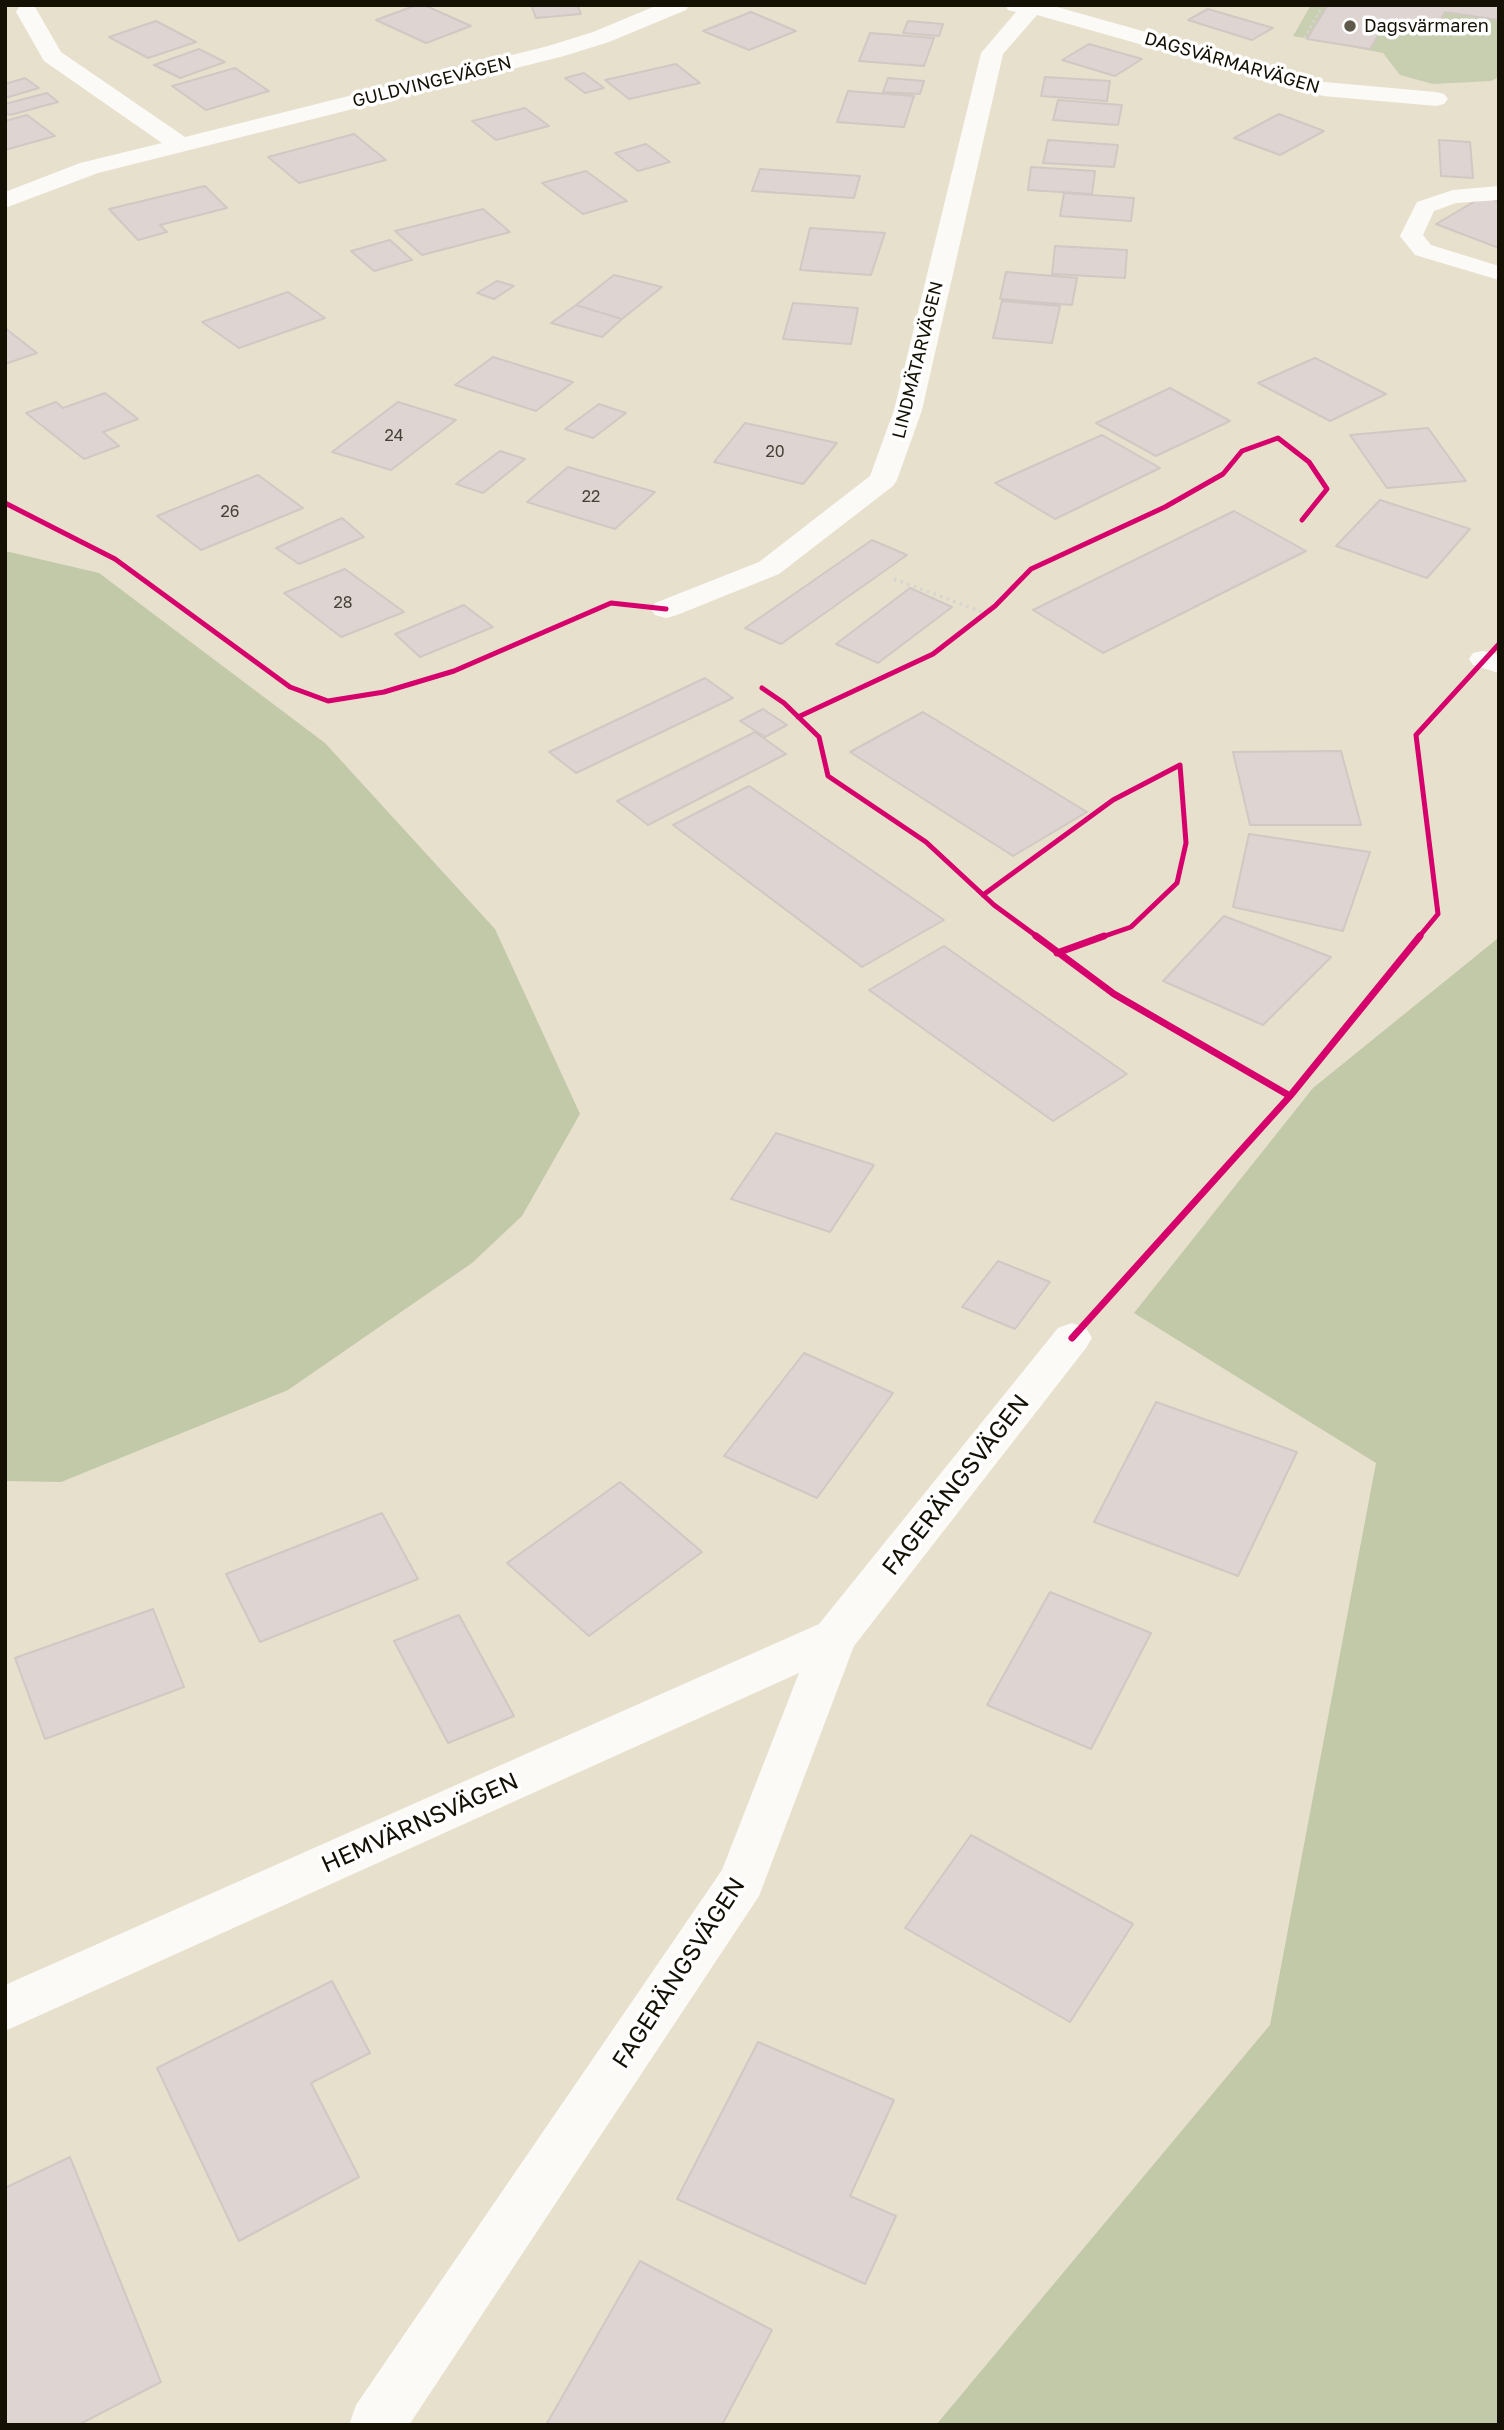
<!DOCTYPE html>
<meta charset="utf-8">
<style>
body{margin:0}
#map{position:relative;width:1504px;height:2430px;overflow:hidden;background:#e7e0cc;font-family:"Golos Text",sans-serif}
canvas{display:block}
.frame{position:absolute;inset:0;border:7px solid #141004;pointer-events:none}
</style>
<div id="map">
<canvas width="1504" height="2430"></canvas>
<div class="frame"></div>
</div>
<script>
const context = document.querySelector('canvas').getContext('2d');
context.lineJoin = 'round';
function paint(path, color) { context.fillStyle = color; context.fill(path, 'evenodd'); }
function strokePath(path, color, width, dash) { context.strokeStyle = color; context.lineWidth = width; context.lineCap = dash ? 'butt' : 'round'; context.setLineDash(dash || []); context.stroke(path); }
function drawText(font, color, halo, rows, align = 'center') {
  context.font = font + ' "Golos Text",sans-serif'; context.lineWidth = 7; context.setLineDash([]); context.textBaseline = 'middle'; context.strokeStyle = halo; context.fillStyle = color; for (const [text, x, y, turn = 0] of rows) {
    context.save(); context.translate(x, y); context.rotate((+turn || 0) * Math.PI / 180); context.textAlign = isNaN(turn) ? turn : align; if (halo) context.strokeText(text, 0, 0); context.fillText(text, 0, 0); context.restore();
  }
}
paint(new Path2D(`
 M1311,5H1499V77L1491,81L1433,84L1400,75L1383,53L1293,36Z`), '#c8ceb0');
paint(new Path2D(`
 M5,551L99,573L325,743L495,929L580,1114L522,1216L472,1263L288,1390L61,1482L5,1481Z
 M1497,939L1499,2425H936L1270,2025L1376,1463L1134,1313L1313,1088Z`), '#c1c9a8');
const building = new Path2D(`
 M417,5H424L471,26L426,43L376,20Z
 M531,5H577L581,14L536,18Z
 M1328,5H1499V20L1445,12L1435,29L1386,22L1370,49L1307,39Z
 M1208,9L1273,28L1252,40L1188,20Z
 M751,12L796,31L749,50L703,31Z
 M156,21L196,42L148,58L109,37Z
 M908,21L943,24L939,36L903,33Z
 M870,33L934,38L924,66L859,61Z
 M1089,44L1142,59L1115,76L1062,60Z
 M199,49L225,62L180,78L154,65Z
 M676,64L700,83L629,99L605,80Z
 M235,68L269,91L206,110L172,86Z
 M584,73L604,88L585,93L565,78Z
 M1045,77L1110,81L1107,101L1041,96Z
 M25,78L39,88L5,98V84Z
 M888,78L924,81L920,94L883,92Z
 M848,91L914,96L904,127L837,122Z
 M47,93L58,102L10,115L5,112V104Z
 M1058,100L1122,105L1118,125L1053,120Z
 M525,108L549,126L496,140L472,121Z
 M1279,114L1324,131L1280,155L1234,138Z
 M27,115L55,136L5,150V121Z
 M354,134L386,160L299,183L268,157Z
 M1048,140L1118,145L1114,167L1043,163Z
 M1439,140L1470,142L1473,178L1441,176Z
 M646,144L670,162L638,171L615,153Z
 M1031,167L1095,171L1092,194L1028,190Z
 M760,169L860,176L854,198L752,191Z
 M586,171L627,201L583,214L542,183Z
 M205,186L227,208L160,225L167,232L138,240L109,209Z
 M1064,193L1134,198L1131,221L1060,216Z
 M1484,196L1499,202V248L1436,224Z
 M483,209L510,232L422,255L395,231Z
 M810,228L885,233L871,275L800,270Z
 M390,240L412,260L374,271L351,251Z
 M1055,246L1127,250L1125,278L1052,274Z
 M1006,272L1077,278L1072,305L1000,299Z
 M614,275L662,287L622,319L576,305Z
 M497,281L514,286L494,299L477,293Z
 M288,292L325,318L239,348L202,322Z
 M1002,301L1060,306L1052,343L993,338Z
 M793,303L858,308L851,344L783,339Z
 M576,305L622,319L602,337L551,323Z
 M5,328L37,353L5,364Z
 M493,357L573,382L536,411L455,385Z
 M1315,358L1386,394L1330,421L1258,383Z
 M1170,388L1230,421L1156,456L1096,423Z
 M105,393L138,419L103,432L119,446L84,459L26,413L56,402L63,408Z
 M398,402L456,420L391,470L332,452Z
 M599,404L626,413L593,438L565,429Z
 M745,423L837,443L803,484L714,462Z
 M1428,428L1466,481L1387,488L1350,435Z
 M1102,435L1160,468L1055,519L995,483Z
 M500,451L525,459L483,493L456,484Z
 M568,467L655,492L615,529L527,502Z
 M258,475L303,508L201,550L157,516Z
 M1380,500L1470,529L1427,578L1336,546Z
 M1234,511L1306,551L1103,653L1033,610Z
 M342,518L364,537L299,564L276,548Z
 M872,540L907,555L781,644L745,628Z
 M345,569L404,612L341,637L284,593Z
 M910,588L952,607L878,663L836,644Z
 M464,605L493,627L420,657L395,634Z
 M705,678L733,698L576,773L549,752Z
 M763,709L787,725L765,737L740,721Z
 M923,712L1087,812L1013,856L850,752Z
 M755,732L786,754L648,825L617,801Z
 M1341,751L1361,825H1250L1233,752Z
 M749,786L944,920L862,967L673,825Z
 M1249,834L1370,852L1343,931L1233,907Z
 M1224,916L1331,957L1263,1025L1163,981Z
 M944,946L1127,1074L1053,1121L869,990Z
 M776,1133L874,1165L830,1232L731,1199Z
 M998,1261L1050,1282L1015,1329L962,1307Z
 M804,1353L893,1393L817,1498L724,1456Z
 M1156,1402L1297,1452L1238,1576L1094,1522Z
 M620,1482L702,1552L589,1636L507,1563Z
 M382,1513L418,1579L260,1642L226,1574Z
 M1050,1592L1151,1633L1091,1749L987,1705Z
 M153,1609L184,1687L45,1739L15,1658Z
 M459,1615L514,1716L448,1743L394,1641Z
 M971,1835L1133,1924L1070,2022L905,1928Z
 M332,1981L370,2053L311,2083L359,2177L239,2241L157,2068Z
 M758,2042L894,2100L850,2196L896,2216L865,2284L677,2199Z
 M70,2157L161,2382L78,2425H5V2188Z
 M640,2261L772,2330L722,2425H546Z`);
paint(building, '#ded4d1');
strokePath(building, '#d1c8c4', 2);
strokePath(new Path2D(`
 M1304,38L1323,5`), '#d7d5cf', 2.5, [2.5, 3.5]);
strokePath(new Path2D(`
 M5,509L8,504
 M894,579L985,613`), '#d7d5cf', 3.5, [2.5, 4.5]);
paint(new Path2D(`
 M1499,186V200L1456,203L1434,211L1423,235L1431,245L1499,266V280L1415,255L1400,236L1417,202L1453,190Z
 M1483,651L1499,655V673L1473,665L1469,659L1473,653Z`), '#fbfaf7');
paint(new Path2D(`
 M27,5L35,7L61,52L185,137L548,46L593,32L658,5H689L686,10L609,42L564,56L98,173L5,208V192L80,163L162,143L44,61L16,12L19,7Z
 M1005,5H1050L1324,82L1436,92L1444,94L1448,99L1444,104L1436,106L1323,96L1037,15L1003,54L922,410L897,480L893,486L779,574L677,615L666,618L655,615L651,609L655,603L759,562L870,476L894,410L981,53L1016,12L1008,10Z
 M1072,1323L1086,1328L1092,1338L1086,1348L854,1646L759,1896L409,2425H349L356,2405L722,1870L799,1673L5,2031V1985L819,1624L1058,1328Z`), '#fbfaf7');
strokePath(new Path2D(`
 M5,503L115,559L290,687L328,701L384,692L454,671L611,603L666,609
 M762,688L784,703L819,737L828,776L926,842L994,905L1039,938
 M798,717L933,654L995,606L1031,569L1165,507L1223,474L1242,451L1278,438L1309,462L1327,489L1302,520
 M983,895L1113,800L1180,765L1186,843L1177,883L1131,927L1099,938
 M1418,938L1438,914L1416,735L1499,644`), '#d6006c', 5);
strokePath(new Path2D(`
 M1036,936L1114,994L1290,1096
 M1057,953L1104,936
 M1072,1338L1290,1096L1420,936`), '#d6006c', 7);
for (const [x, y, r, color] of [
 [1350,26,7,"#5e594a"]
]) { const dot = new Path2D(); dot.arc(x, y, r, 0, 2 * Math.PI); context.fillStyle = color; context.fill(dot); strokePath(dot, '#fff', 2.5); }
drawText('16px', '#464137', null, [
 ["24",394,436],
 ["20",775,452],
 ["22",591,497],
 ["26",230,512],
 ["28",343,603]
]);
drawText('18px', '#141004', '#fff', [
 ["Dagsvärmaren",1364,26]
], 'left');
drawText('18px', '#141004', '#fff', [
 ["DAGSVÄRMARVÄGEN",1232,63,16],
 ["GULDVINGEVÄGEN",432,82,-14],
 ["LINDMÄTARVÄGEN",918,360,-76]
]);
drawText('24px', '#141004', '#fff', [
 ["FAGERÄNGSVÄGEN",956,1485,-52],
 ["HEMVÄRNSVÄGEN",420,1823,-24],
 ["FAGERÄNGSVÄGEN",679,1973,-57]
]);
</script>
